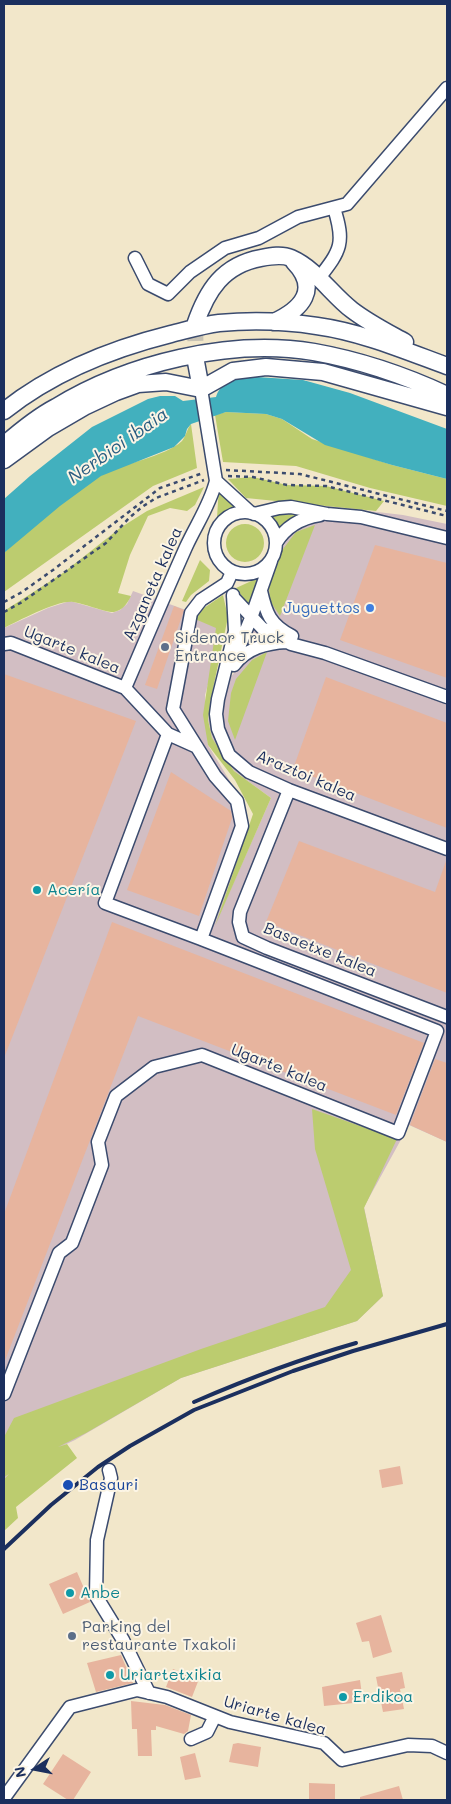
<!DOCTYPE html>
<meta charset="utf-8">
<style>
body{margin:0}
#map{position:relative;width:451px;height:1804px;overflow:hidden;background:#f2e7ca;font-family:Mali,sans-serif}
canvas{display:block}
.frame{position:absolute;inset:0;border:5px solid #1b2f5e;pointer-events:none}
.north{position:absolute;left:10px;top:1744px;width:50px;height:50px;-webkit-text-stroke:4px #fcf5e5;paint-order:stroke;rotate:259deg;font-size:14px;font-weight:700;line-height:20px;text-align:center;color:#1b2f5e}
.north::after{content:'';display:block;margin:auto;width:18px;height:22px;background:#1b2f5e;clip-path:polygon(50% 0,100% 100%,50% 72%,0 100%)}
</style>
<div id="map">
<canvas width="451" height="1804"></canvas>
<div class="frame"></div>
<div class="north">N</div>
</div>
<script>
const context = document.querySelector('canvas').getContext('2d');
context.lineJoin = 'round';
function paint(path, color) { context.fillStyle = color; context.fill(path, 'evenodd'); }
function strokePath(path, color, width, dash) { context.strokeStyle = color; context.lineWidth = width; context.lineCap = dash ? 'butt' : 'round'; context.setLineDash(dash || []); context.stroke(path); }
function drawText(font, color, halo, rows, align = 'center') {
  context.font = font + ' Mali,sans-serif'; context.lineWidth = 4; context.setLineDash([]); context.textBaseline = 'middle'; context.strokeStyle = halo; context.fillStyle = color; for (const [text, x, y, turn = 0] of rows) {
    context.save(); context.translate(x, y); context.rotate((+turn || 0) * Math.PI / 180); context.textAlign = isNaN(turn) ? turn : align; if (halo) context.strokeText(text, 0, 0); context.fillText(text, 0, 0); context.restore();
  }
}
paint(new Path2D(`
 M309,504L403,515L447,524V1142L409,1125L364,1207L383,1296L357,1321L181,1378L75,1440L15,1468L4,1479V628L48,608L70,601L112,613L120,610L127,604L133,591L225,624L205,695L208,745L245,806L248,828L218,918L271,798L234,771L212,739L208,720L210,703L238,668L274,562Z`), '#d2bec3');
paint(new Path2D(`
 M226,412L266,414L282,419L312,439L392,465L447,479V506L370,488L296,466L223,462L215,415Z
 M191,424L197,468L153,486L4,592V553C29,528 69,495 100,476C122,463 165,457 182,441C186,436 187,429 191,424Z
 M253,477L287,485L326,486L384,501L376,511L246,498L228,479Z
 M219,486L238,507L217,518Z
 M204,487L195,505L187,511L170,508L148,516L130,555L118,593L131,596C127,604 123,610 114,612C108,613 82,603 73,602C57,600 19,621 4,628V611L63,573L120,528L147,511Z
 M299,514L279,528L271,515Z
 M226 543a19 19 0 1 1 38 0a19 19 0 1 1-38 0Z
 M315,525L280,616L270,601L269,586L280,553L296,532Z
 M200,560L210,570L209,581L191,595L186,602L182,601Z
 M258,578L250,607L236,588Z
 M223,595L228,617L210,703L208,720L212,738L234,771L271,798L215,926L253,814L235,780L208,745L203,715L216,628L195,619L204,608Z
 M267,652L235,740L228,721L231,693L236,679L252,660Z
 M312,1109L397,1139L364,1208L383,1296L357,1321L181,1378L86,1433L58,1447L67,1444L77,1458L16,1507L18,1518L4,1531V1479L9,1474L4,1477V1437L14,1418L201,1349L325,1307L351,1270L315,1149Z`), '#bccc6f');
paint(new Path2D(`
 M241,376L303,380L350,393L447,429V479L392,465L325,445L282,419L266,414L226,412L191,424L187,429L185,436L174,447L101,476L60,506L4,553V499L30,476L92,427L148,399L160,396H175L183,401L216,397C220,384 230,382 241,376Z`), '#42b0be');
paint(new Path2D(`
 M375,545L447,563V678L340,640Z
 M174,606L184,610L157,689L145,685Z
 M4,674L136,721L4,1058Z
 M326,677L447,723V828L293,769Z
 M171,772L231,811L232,818L199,916L127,890Z
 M299,841L435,892L446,861H447V993L266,922Z
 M112,922L424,1043L396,1115L138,1016L4,1363V1214Z
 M435,1059L447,1063V1142L410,1125Z
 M400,1466L403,1484L382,1488L379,1470Z
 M77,1572L90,1602L63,1614L49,1584Z
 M381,1615L392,1652L373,1658L369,1641L362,1642L356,1623Z
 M121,1655L133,1683L96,1692L87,1663Z
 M173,1669L199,1679L192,1697L166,1687Z
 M402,1672L405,1688L400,1689L404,1709L383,1712L376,1677Z
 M360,1680L363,1702L324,1706L322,1687Z
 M131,1701L165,1705L191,1715L188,1731L184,1734L156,1726V1730H151L152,1756H138L137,1729H132Z
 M238,1743L261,1747L258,1767L229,1762L233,1744Z
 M195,1753L201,1777L185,1780L180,1757Z
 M63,1754L91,1772L73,1800H68L43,1784Z
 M309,1783L335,1784V1800H309Z
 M399,1786L403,1800H360V1797Z`), '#e7b49e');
strokePath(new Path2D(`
 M195,325L196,362`), '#c7c2b4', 16, [16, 8]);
const minor = new Path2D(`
 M135,258L148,284L168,294L190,272L225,248L259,238L298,217L347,204L447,88
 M319,278C341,250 345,243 334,208
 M216,481L251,513
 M214 543a31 31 0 1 1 62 0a31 31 0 1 1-62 0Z
 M254,514L279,508L291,507L327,514L361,517L447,538
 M276,543C286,526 301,518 320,515
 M261,591C266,613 270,625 292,636
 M233,595L235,631L218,699L216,714L218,729L229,755L249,772L289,790L447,849
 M233,597L262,628L291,644L325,653L447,697
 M4,644L11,643L125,688L168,734L197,747
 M237,652L251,618L271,561
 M234,665C247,648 266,643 287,642
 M125,688C145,641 165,594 186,547C196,525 210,505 216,481L201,389
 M168,734L105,903L201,939
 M289,790L240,912L239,922L243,937L267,948L447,1017
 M4,1394L59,1253L72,1243L102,1165L98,1142L116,1096L154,1067L202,1055L398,1133L437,1031L201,939L242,826L237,801L215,776L173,709L191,613L201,600L227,583L232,572
 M109,1470L111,1478L97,1540L96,1596L123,1640L149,1693
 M191,1739L207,1732L215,1716
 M4,1798L70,1707L137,1690L167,1697L230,1722L324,1743L342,1760L408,1745L432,1746L447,1753`);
const major = new Path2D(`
 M274,322C302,309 320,289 294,262
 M195,325C207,290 223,265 261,258C271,256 282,254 291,258C316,269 331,294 352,310C369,323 387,332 405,342
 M196,362L201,389
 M4,411C53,372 111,349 171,334C187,330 203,325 219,323C251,320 285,321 317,326C361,332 406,351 447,366
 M4,445C20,431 37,417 56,407C128,363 230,338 314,352C359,360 406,376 447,395
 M4,460L48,428L84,407L116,392L138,384L166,382L201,389L233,371L266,367L323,372L447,407`);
strokePath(minor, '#3b4b6e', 15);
strokePath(major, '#3b4b6e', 19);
strokePath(new Path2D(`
 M226,470L300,474L447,511
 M228,476L253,477L287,485L326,486L447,516
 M4,602L22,592L53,570L160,488L203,473
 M4,612L22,602L106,543L129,518L142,507L156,498L204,480
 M86,1484L88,1487`), '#3b4b6e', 2.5, [4, 4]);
strokePath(minor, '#fff', 12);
strokePath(major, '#fff', 16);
strokePath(new Path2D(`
 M194,1402C247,1379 300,1359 356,1343
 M4,1549L51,1505L98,1467L130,1446L194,1410L293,1371L353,1351L447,1324`), '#1b2f5e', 4);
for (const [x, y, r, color] of [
 [370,608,5,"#3f7fe0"],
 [165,647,5,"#5c6f8a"],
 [37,890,5,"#0f9aa8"],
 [68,1485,6,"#1a4fb4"],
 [70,1593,5,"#0f9aa8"],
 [72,1636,5,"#5c6f8a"],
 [110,1675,5,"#0f9aa8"],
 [343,1697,5,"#0f9aa8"]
]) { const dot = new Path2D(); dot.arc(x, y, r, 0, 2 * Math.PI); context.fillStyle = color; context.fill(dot); strokePath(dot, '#fcf5e5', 2); }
drawText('16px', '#1b2f5e', '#fcf5e5', [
 ["Azganeta kalea",153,584,-66],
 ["Ugarte kalea",72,650,22],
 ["Araztoi kalea",306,776,23],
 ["Basaetxe kalea",320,950,22],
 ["Ugarte kalea",279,1068,22],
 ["Uriarte kalea",275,1716,16]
]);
drawText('16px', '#366cbe', '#fcf5e5', [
 ["Juguettos",360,608]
], 'right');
drawText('16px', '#4e5e75', '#fcf5e5', [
 ["Sidenor Truck",175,638],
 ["Entrance",175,656],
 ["Parking del",82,1627],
 ["restaurante Txakoli",82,1645]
], 'left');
drawText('16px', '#0d838f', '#fcf5e5', [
 ["Acería",47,890],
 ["Anbe",80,1593],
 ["Uriartetxikia",120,1675],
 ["Erdikoa",353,1697]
], 'left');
drawText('16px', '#164399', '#fcf5e5', [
 ["Basauri",79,1485]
], 'left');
drawText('italic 18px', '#295c80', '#fcf5e5', [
 ["Nerbioi ibaia",118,446,-35]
]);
</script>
